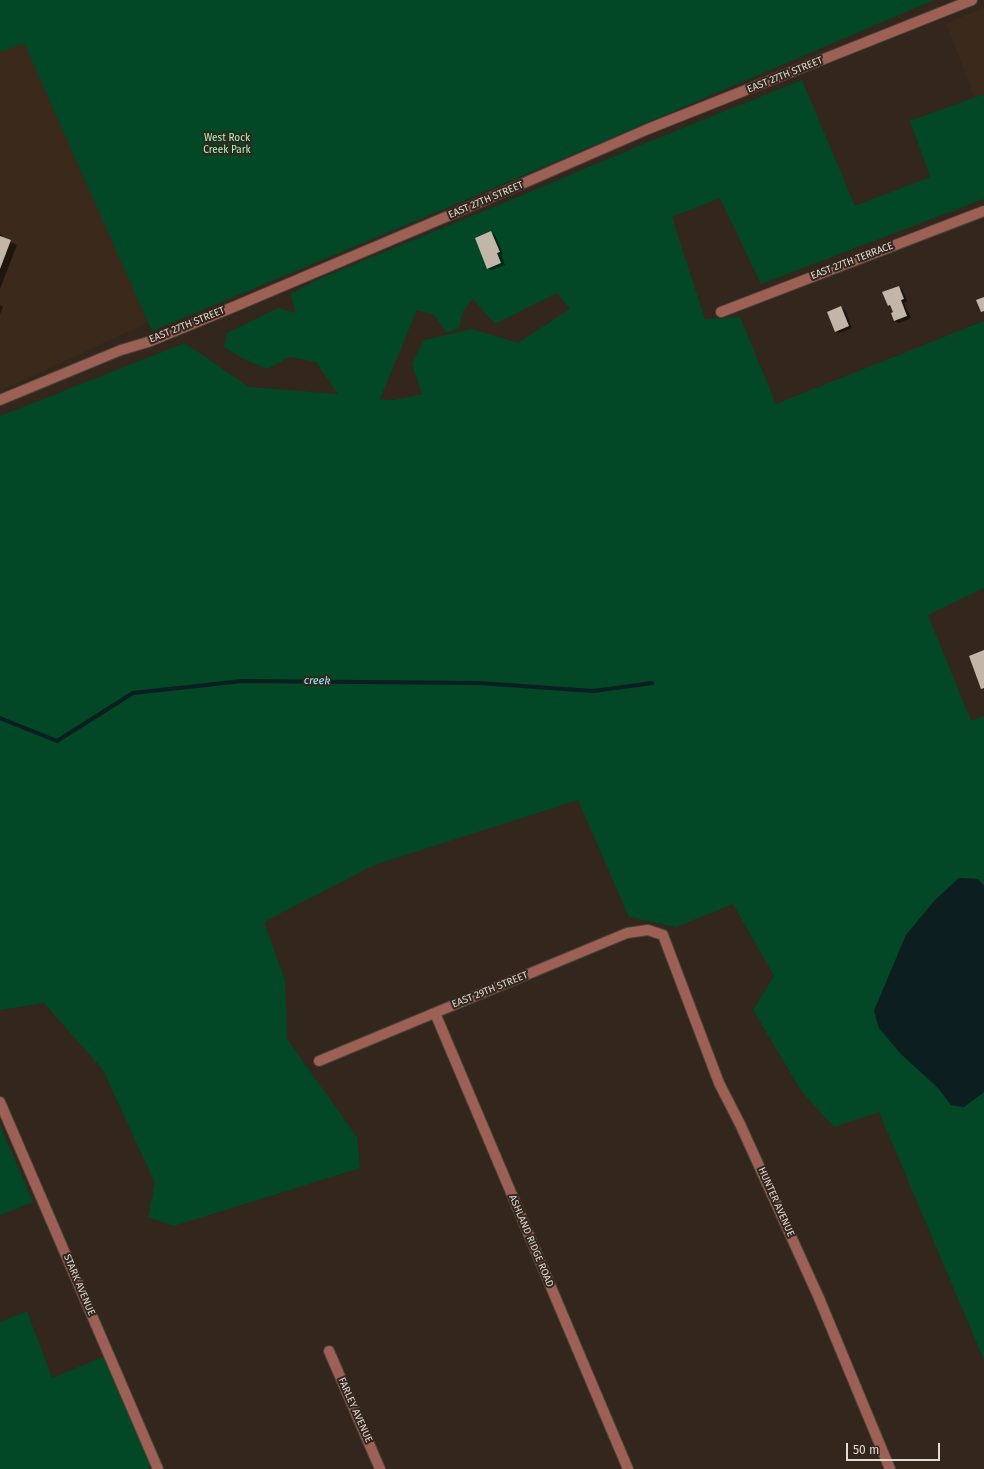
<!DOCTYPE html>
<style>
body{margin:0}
#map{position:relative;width:984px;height:1469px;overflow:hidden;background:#32261d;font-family:"Fira Sans",sans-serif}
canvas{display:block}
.scale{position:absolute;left:846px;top:1443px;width:94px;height:18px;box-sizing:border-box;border:2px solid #e2dad4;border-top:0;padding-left:5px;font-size:12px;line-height:14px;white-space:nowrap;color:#e2dad4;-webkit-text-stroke:3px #32261d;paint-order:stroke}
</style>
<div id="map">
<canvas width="984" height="1469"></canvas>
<div class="scale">50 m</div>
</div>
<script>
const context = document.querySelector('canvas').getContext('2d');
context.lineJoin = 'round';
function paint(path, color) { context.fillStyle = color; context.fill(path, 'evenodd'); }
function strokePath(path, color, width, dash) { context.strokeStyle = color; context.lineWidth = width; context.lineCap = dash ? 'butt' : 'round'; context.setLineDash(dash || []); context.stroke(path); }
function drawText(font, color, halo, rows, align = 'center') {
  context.font = font + ' "Fira Sans",sans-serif'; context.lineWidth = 4; context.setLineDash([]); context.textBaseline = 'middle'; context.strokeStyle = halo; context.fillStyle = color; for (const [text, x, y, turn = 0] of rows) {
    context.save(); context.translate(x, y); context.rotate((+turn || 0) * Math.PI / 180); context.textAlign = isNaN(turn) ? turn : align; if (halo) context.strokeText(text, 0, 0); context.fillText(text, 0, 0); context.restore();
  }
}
paint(new Path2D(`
 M984,8V94L974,97L946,23Z
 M24,42L149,322L0,391V52Z`), '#3b2a1c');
paint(new Path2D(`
 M0,0H934L454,205L152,331L24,43L0,52Z
 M802,80L855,206L930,177L910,121L984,94V199L761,284L720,198L672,217L705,319L740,317L776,404L984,321V588L928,615L971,721L984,716V886L978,879L959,878L935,900L906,935L874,1011L879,1028L901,1054L938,1088L951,1105L964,1107L984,1092V1360L879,1112L834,1127L802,1092L753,1010L774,976L733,904L676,927L629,917L578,800L374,865L264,922L285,980L287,1039L357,1137L360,1168L174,1226L148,1217L155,1183L103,1070L44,1003L0,1010V416L185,343L249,387L338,394L316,362L290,357L267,369L242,358L224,347L227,333L278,308L295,313L291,294L314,281L513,199L648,142ZM557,293L570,309L518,343L472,329L424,340L412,364L422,394L394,400L380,399L417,310L434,315L447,333L459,328L463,311L473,299L495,324Z
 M0,1125L33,1202L0,1215Z
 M27,1311L52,1378L103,1357L149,1462V1469H0V1322Z`), '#024826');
paint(new Path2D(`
 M959,878L978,879L984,886V1092L964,1107L951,1105L938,1088L901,1054L879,1028L874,1011L906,935L935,900Z`), '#0c1e20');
paint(new Path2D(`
 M491,232L495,235L503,254L501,255L505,265L491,270L487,268Z
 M0,234L2,235V238L17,245L0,289Z
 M898,287L902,289L907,301L904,303L911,318L899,323L895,321L892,313L894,312L893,308L888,306Z
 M0,305L3,307L0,314Z
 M841,308L845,310L852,328L839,333L835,331Z`), '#0007');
strokePath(new Path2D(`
 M0,718L57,741L133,693L242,681L479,683L593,691L652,683`), '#0c1e20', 4);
paint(new Path2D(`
 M491,231L500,252L497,253L501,263L487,269L475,238Z
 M0,236L11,240L0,269Z
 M899,286L904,299L901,300L907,316L894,321L891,313L893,312L890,305L888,306L882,292Z
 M984,297V311L981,312L976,300Z
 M841,306L849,326L835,332L827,312Z
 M984,650V688L981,689L969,656Z`), '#c1b6a7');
const minor = new Path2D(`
 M721,312L984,211
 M0,400L121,350L148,342L231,308L455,213L648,129L972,0
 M435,1013L628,1469
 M319,1061L627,933L648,930L663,935L719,1083L740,1124L819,1298L890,1469
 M0,1102L158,1469
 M329,1351L380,1469`);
strokePath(minor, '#4e433a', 12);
strokePath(minor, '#9c6055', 10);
drawText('10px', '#e2dad4', '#32261d', [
 ["EAST 27TH STREET",785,75,-22],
 ["EAST 27TH STREET",486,200,-23],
 ["EAST 27TH TERRACE",852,261,-21],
 ["EAST 27TH STREET",187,325,-22],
 ["EAST 29TH STREET",490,990,-22],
 ["HUNTER AVENUE",776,1202,66],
 ["ASHLAND RIDGE ROAD",531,1241,67],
 ["STARK AVENUE",79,1285,67],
 ["FARLEY AVENUE",355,1410,66]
]);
drawText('10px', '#a1fbc0', '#32261d', [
 ["West Rock",227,138],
 ["Creek Park",227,150]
]);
drawText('italic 11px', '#90ecf9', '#32261d', [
 ["creek",317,681,1]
]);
</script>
